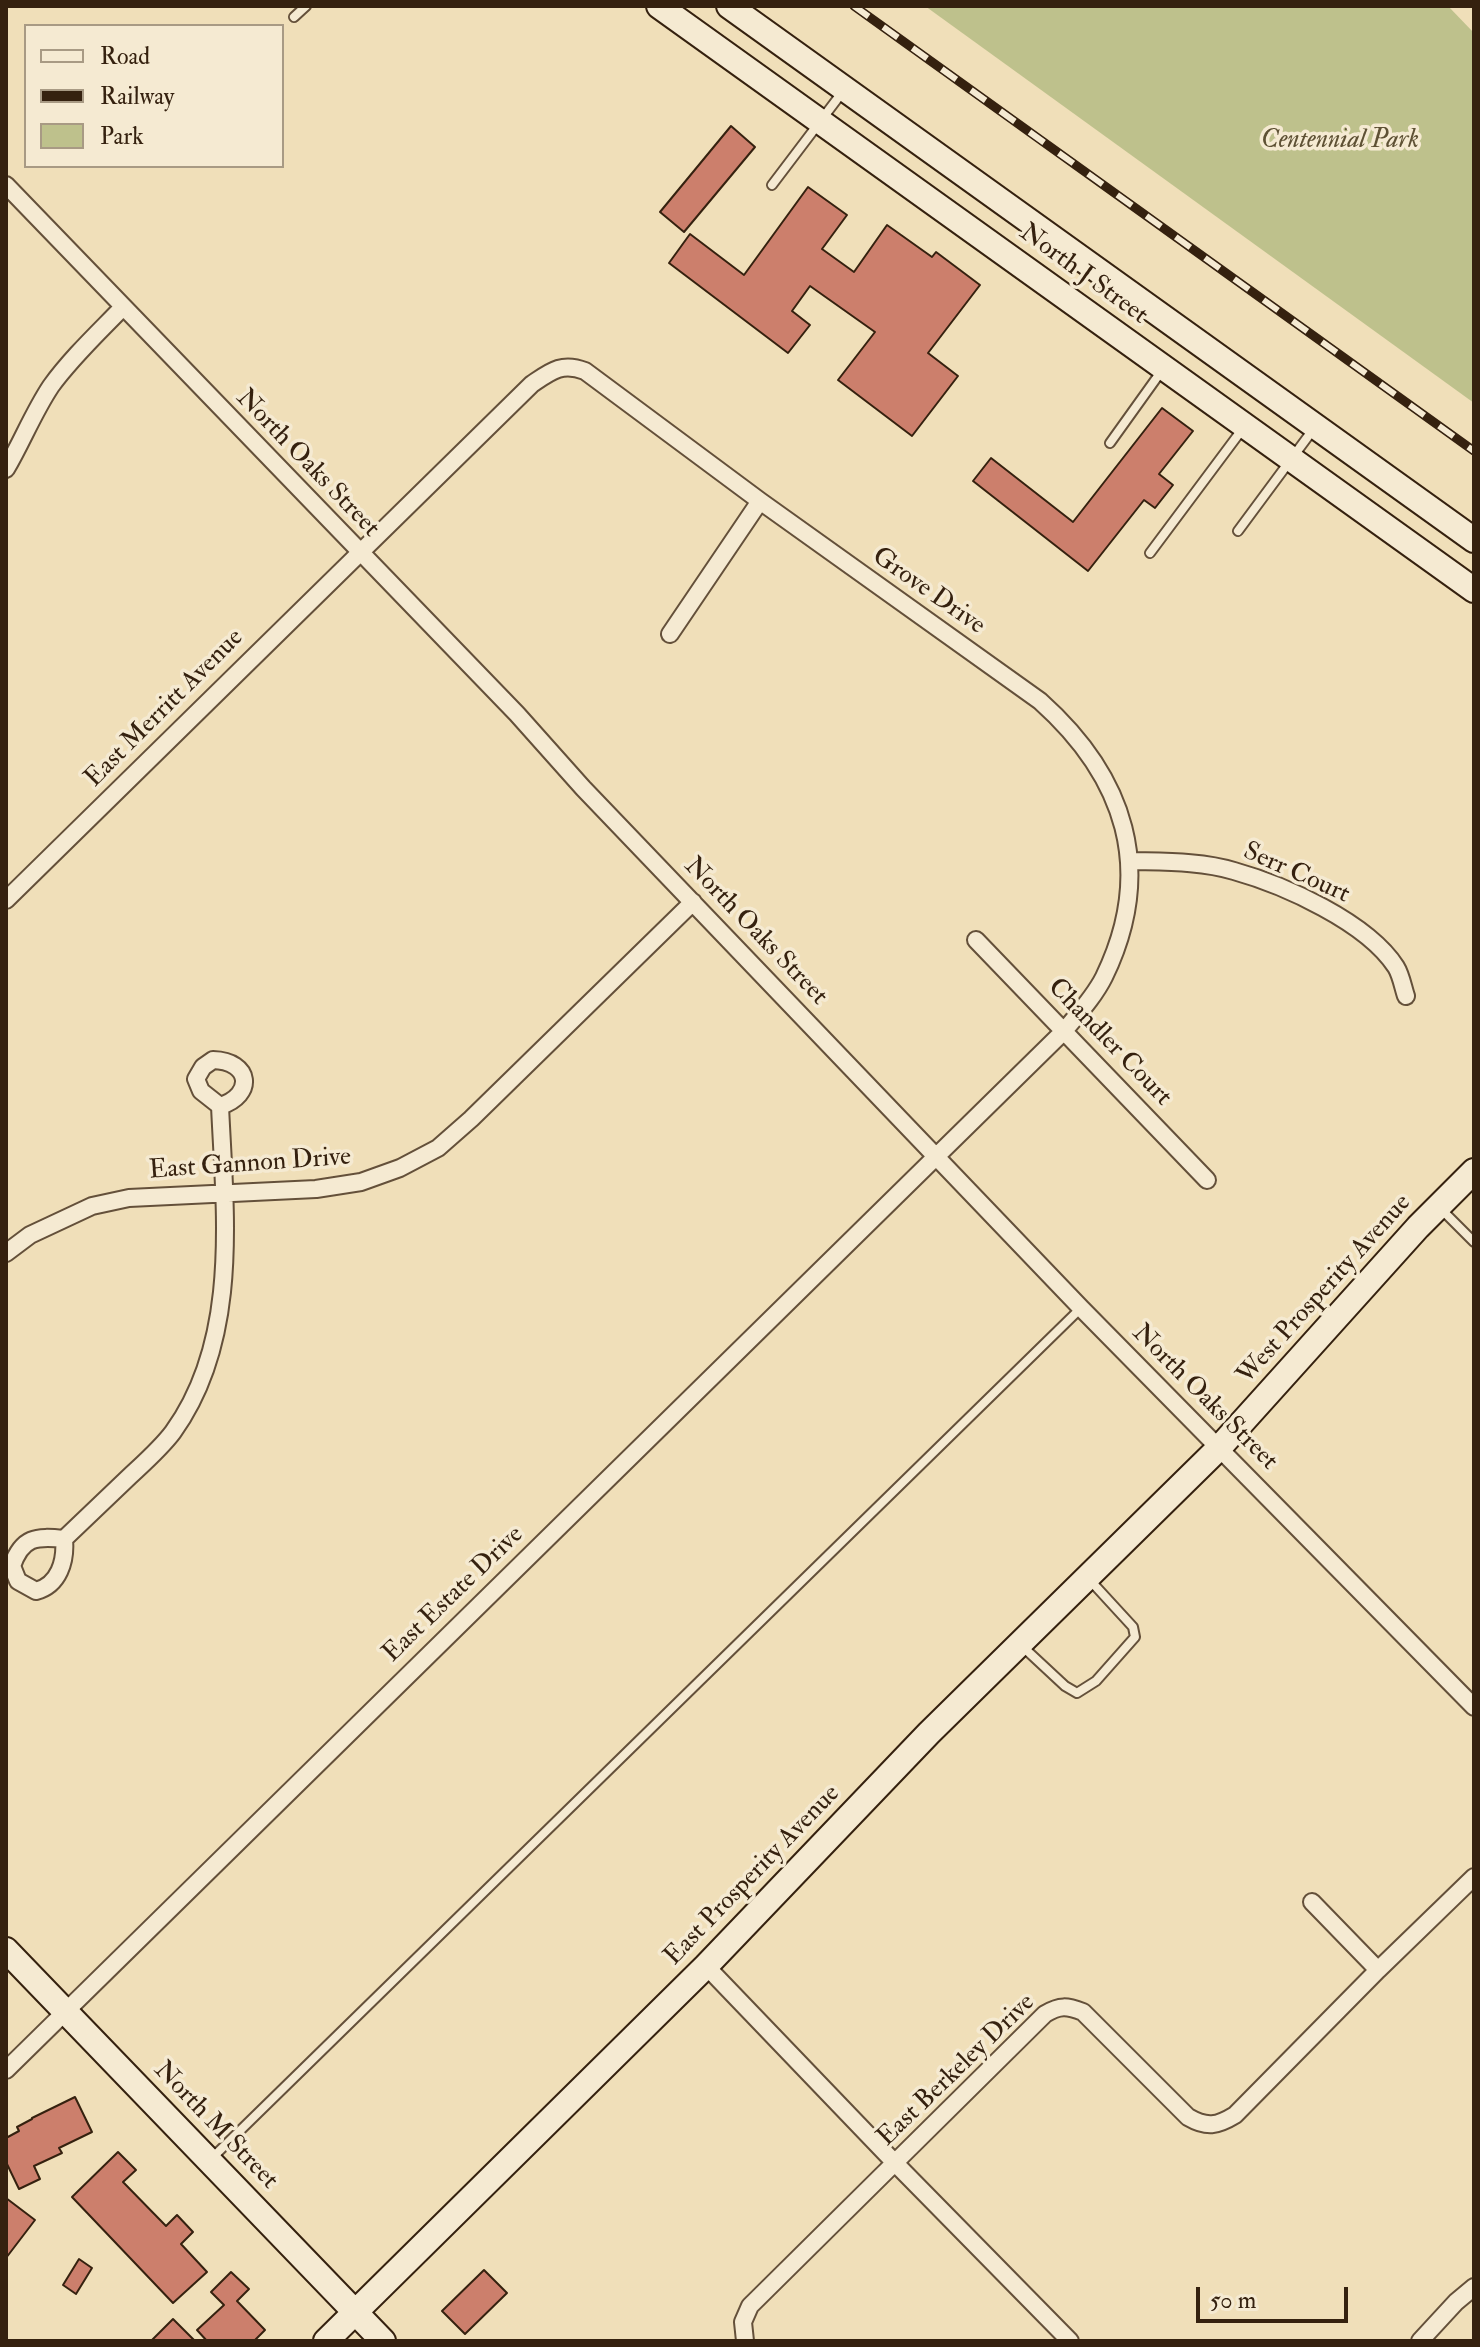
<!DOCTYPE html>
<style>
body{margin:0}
#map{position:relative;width:1480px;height:2347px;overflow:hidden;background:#f0dfb9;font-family:"IM FELL Double Pica",serif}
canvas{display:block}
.frame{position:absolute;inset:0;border:8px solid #35210f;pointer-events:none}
.legend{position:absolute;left:24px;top:24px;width:260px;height:144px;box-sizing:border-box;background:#f5ead2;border:2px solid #a89a84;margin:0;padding:10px 14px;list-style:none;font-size:24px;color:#35210f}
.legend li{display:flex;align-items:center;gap:16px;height:40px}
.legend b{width:40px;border:2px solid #a89a84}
.scale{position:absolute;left:1196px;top:2287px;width:152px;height:36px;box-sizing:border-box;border:4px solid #35210f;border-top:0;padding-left:10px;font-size:24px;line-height:28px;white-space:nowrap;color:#35210f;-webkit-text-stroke:6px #f5ead2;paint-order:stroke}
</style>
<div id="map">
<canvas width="1480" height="2347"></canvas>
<div class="frame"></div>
<ul class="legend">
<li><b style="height:10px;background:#f5ead2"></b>Road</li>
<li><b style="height:10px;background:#35210f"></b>Railway</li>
<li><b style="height:22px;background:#bec18c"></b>Park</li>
</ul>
<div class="scale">50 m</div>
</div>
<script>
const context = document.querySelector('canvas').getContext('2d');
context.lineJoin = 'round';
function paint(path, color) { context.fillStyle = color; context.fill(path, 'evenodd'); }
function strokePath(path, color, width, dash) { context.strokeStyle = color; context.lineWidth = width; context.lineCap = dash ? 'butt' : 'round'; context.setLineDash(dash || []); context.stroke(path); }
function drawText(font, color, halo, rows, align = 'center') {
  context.font = font + ' "IM FELL Double Pica",serif'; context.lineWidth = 7; context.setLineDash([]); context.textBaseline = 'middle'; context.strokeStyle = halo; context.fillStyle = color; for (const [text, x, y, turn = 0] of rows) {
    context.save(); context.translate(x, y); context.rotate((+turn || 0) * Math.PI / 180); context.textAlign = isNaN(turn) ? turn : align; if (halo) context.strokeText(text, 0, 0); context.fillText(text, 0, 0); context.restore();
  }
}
paint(new Path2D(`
 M925,6H1448L1474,33V403Z`), '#bec18c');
const building = new Path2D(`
 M731,126L755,147L684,232L660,212Z
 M808,187L847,215L822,249L854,272L887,225L932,257L936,252L980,285L928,353L958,376L912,436L838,380L875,332L810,286L792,311L810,325L788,353L669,263L690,234L744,275Z
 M1162,408L1193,431L1159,474L1173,485L1155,508L1144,500L1088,571L973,481L991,458L1073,522Z
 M75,2097L92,2132L59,2148L62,2153L34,2166L40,2179L19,2189L6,2162V2138L19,2131L17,2127L32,2119V2118Z
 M118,2152L136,2170L123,2182L166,2226L177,2215L193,2232L181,2244L207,2272L173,2303L72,2197Z
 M6,2198L35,2220L6,2258Z
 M79,2259L92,2268L76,2294L63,2285Z
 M484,2270L507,2293L465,2334L442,2311Z
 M231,2272L249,2289L237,2301L265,2330L254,2341H207L197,2330L224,2305L211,2292Z
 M173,2319L195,2341H151Z`);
paint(building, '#cc7f6c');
strokePath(building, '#35210f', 2);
const lane = new Path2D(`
 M294,17L306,6
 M772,185L844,90
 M1110,443L1163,369
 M1238,531L1315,427
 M1150,553L1244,427
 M1439,1207L1474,1242
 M1022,1646L1065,1686L1077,1693L1096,1681L1135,1637L1133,1627L1088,1578
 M212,2158L1081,1308`);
const street = new Path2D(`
 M6,185L517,714L583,788L1081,1308L1474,1707
 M6,469C22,442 33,413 51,386C72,357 99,332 123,307
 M670,634L760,501
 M1129,861C1164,862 1201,861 1234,871C1284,885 1367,922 1396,967C1401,975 1403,987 1406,996
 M6,900L532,384C551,371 562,362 585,371L760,501L1040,701C1125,777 1156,870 1104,977C1094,997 1078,1014 1064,1031L6,2070
 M976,940L1207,1180
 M213,1060C251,1061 255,1095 220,1106L201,1091L196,1079L203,1067Z
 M6,1253L30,1235L92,1206L129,1198L316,1189L361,1182L400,1168L438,1148L471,1119L693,902
 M64,1539C66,1561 59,1585 36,1591L18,1581L12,1566C22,1537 36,1536 64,1539C86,1518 108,1497 130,1476C145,1462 161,1448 173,1432C240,1339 225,1215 220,1106
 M1312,1902L1378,1970
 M706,1966L896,2164L1070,2341
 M745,2341L743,2322L750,2306L1045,2014C1060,2005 1067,2006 1083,2012L1188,2117C1207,2128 1217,2126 1235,2115L1378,1970L1474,1877
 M1420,2341L1456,2302L1474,2287`);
const secondary = new Path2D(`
 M659,6L1474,590
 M729,6L1474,540
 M6,1950L383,2341
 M326,2341L706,1966L929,1733L1219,1448L1418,1227L1474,1171`);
strokePath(lane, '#64503a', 12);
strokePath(street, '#64503a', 20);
strokePath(secondary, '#35210f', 28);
strokePath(lane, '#f5ead2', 8);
strokePath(street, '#f5ead2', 16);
strokePath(secondary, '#f5ead2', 24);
const rail = new Path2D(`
 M854,6L1474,451`);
strokePath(rail, '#35210f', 9);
strokePath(rail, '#f5ead2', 6, [18]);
drawText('italic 26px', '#5e5134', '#f5ead2', [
 ["Centennial Park",1340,141]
]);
drawText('26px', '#35210f', '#f5ead2', [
 ["North J Street",1083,275,36],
 ["North Oaks Street",307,464,46],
 ["Grove Drive",928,592,35],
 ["East Merritt Avenue",165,709,-45],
 ["Serr Court",1296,874,24],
 ["North Oaks Street",755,932,46],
 ["Chandler Court",1109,1043,46],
 ["East Gannon Drive",250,1165,-4],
 ["West Prosperity Avenue",1325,1290,-48],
 ["North Oaks Street",1204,1398,45],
 ["East Estate Drive",454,1595,-44],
 ["East Prosperity Avenue",753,1876,-46],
 ["East Berkeley Drive",957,2071,-44],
 ["North M Street",215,2126,46]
]);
</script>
